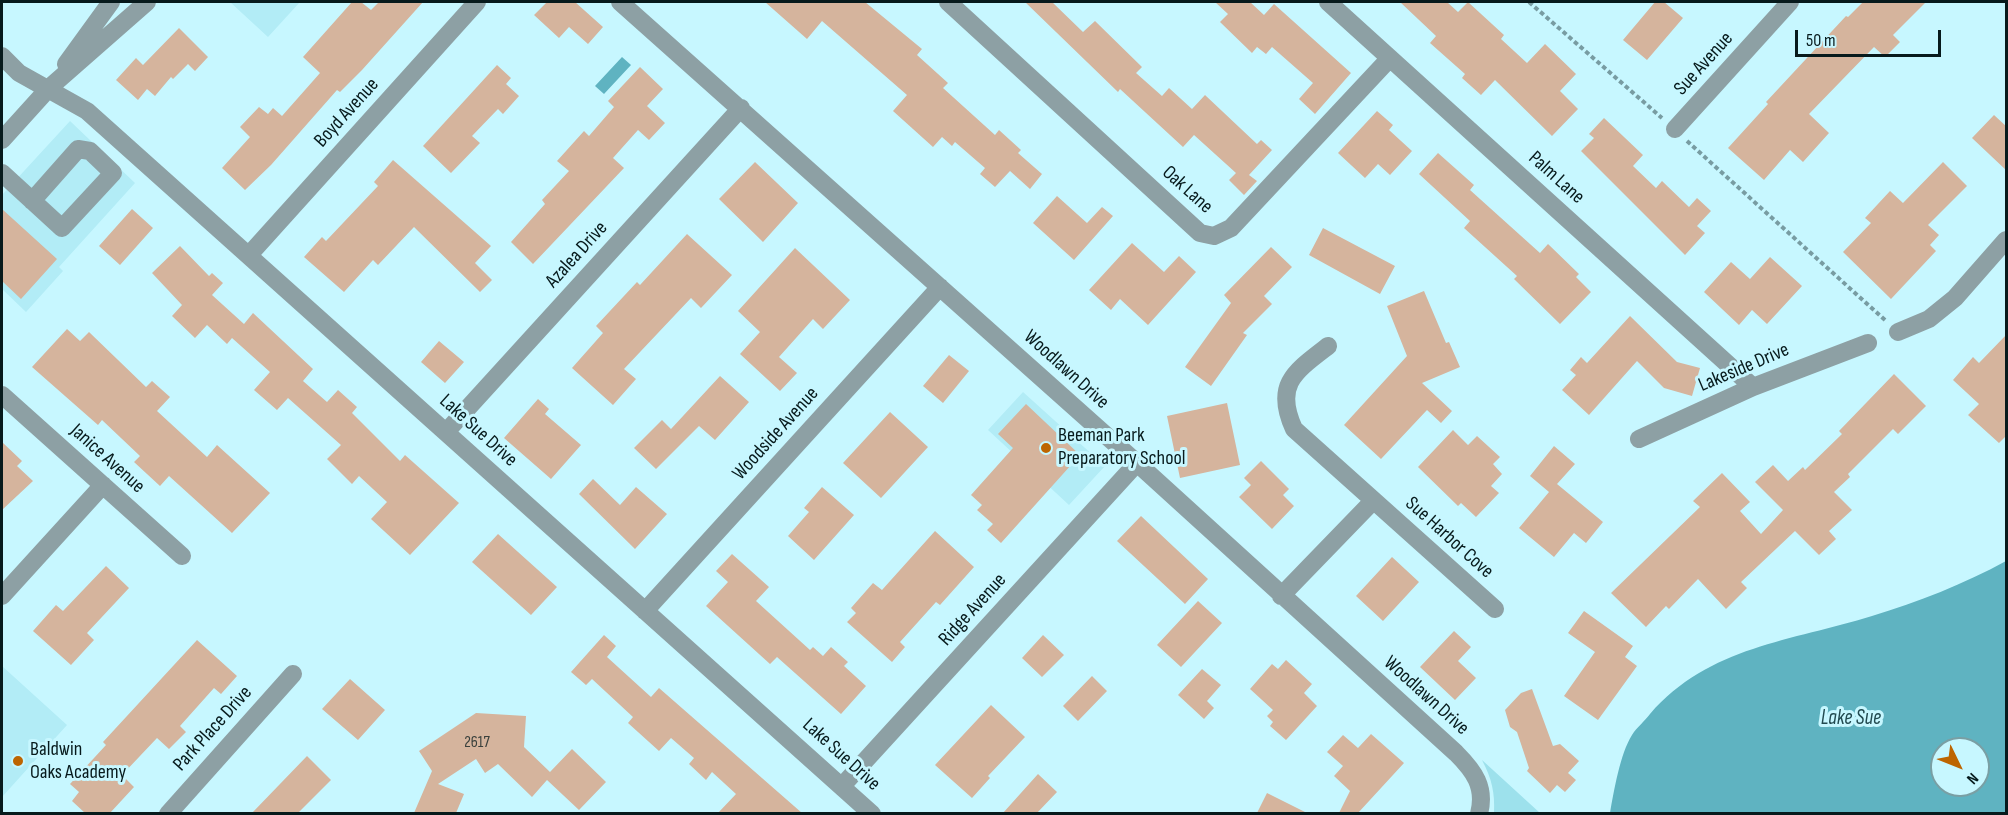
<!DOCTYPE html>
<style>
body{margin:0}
#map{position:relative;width:2008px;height:815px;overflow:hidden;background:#c7f7ff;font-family:"Sofia Sans Condensed",sans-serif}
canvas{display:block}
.frame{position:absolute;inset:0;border:3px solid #071a1c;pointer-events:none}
.north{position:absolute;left:1930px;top:737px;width:60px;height:60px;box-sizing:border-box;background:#c7f7ff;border:2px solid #7a9fa4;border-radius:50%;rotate:133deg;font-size:16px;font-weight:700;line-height:24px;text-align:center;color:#071a1c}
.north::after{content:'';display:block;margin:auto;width:21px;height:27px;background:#bd6501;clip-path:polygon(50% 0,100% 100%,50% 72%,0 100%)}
.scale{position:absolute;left:1795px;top:30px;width:146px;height:27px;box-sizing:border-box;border:3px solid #071a1c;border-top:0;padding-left:8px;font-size:18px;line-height:21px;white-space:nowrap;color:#071a1c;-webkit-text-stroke:4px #c7f7ff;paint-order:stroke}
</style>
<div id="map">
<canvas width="2008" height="815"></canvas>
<div class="frame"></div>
<div class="north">N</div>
<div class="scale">50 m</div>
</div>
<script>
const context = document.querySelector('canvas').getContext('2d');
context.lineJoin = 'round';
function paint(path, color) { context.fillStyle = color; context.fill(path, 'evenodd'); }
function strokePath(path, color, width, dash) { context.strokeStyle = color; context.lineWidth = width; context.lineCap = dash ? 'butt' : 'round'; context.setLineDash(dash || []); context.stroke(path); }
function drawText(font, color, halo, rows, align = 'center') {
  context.font = font + ' "Sofia Sans Condensed",sans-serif'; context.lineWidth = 6; context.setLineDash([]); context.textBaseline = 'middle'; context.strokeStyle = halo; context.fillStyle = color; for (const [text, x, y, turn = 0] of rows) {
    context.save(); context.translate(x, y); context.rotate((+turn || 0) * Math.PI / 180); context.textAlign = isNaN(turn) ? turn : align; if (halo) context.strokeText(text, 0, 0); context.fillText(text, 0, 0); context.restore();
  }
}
paint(new Path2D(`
 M230,2H300L268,37Z
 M70,121L135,183L59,267L63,271L26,312L2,289V195Z
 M1023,392L1105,466L1069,505L988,430Z
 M2,666L67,725L2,797Z`), '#b2ecf6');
paint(new Path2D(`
 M1482,760L1540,813H1494C1495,793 1492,779 1482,760Z`), '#9de1ec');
paint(new Path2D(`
 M622,57L631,65L604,94L595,86Z
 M2006,561V813H1610C1614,791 1620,754 1632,735C1637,727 1645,721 1650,714C1709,646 1792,641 1872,616C1918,602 1964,584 2006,561ZM1942,749H1978V785H1942Z`), '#5fb3c1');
paint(new Path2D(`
 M352,2H361L371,10L379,2H423L362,70L340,92L337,90L271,165L245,190L222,168L250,137L240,127L259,107L268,114L273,108L282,116L320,73L303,57Z
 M547,2H575L603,27L588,44L569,27L559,38L534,15Z
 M765,2H865L922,49L917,55L948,83L943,88L995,135L999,130L1021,150L1018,153L1042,174L1030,189L1010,171L995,187L980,174L985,168L955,142L952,146L942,137L933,147L893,111L907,95L822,21L807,39Z
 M1025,2H1052L1083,32L1095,21L1142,67L1136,73L1162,96L1169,88L1192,109L1205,95L1257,144L1261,140L1272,150L1249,175L1257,181L1244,195L1229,180L1236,173L1194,135L1183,147L1120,89L1118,92Z
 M1215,2H1250L1264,15L1274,4L1351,73L1315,114L1299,99L1313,83L1272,47L1266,54L1257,47L1252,53L1220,22L1228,14Z
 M1400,2H1447L1458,12L1468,2L1504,35L1501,39L1527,63L1545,44L1576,74L1560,91L1578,109L1552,136L1495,80L1481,95L1462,78L1465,74L1430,43L1436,36Z
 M1655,2H1664L1683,18L1647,60L1623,40Z
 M1863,2H1926L1893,35L1900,42L1885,57L1874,47L1809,114L1829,133L1803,162L1790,150L1764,180L1728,148L1768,104L1766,102L1846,16L1848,17Z
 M179,28L208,57L195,71L188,64L173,79L171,77L155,96L147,89L138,100L116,80L136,58L143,65Z
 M497,65L511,78L506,84L519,96L503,114L498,109L472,136L480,143L451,173L423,146Z
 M640,67L663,89L647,106L665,123L649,140L638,130L613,158L624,168L533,264L511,242L545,204L542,200L569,171L557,161L584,131L589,136L614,107L608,101Z
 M1377,111L1393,125L1389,130L1412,151L1390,175L1378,164L1365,178L1338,153Z
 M1994,115L2007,127V171L1972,138Z
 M1604,118L1643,155L1633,166L1656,188L1662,181L1689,207L1697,198L1711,211L1697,226L1705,233L1685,255L1581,151L1594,138L1589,134Z
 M1438,153L1474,185L1470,190L1540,253L1548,244L1579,274L1576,277L1591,292L1560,324L1514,279L1517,276L1464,228L1470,221L1419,174Z
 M393,160L491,246L475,263L492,280L480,292L414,227L378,265L373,260L344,292L304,257L322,237L326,241L378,186L374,182Z
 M755,162L798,203L763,242L719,199Z
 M1943,162L1967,186L1928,225L1939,235L1930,245L1936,251L1891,299L1843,252L1871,223L1865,218L1890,191L1903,203Z
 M1057,196L1087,223L1102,207L1113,216L1074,260L1033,223Z
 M2,209L57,259L21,299L2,281Z
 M132,209L153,228L120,265L99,246Z
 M1323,228L1395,266L1380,294L1309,255Z
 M687,234L732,275L701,308L691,298L624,369L636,379L613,405L572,368L603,333L596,326L637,282L640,285Z
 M1132,243L1164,272L1179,256L1196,272L1148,325L1120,299L1111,310L1089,290Z
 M180,246L209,276L212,273L223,283L212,295L244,324L253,313L313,369L303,381L327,402L338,390L357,407L352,413L400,461L405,455L459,503L410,555L371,519L387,502L359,476L352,484L327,459L341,445L288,398L277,410L254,390L270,372L232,338L227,344L207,325L195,338L172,316L182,305L152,273Z
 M1271,247L1292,267L1264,296L1272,304L1243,333L1247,335L1211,386L1185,367L1231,303L1224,295Z
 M795,248L850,300L823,329L813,319L779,357L797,373L780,391L740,354L760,332L738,311Z
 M1770,257L1802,286L1767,324L1752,310L1739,325L1704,292L1731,262L1750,279Z
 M1424,291L1446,343L1449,342L1460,367L1422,383L1452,411L1441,423L1427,410L1381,459L1344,425L1407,356L1387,306Z
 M1630,316L1677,362L1700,368L1692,396L1664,388L1637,361L1589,415L1562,390L1576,375L1570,370L1581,357L1587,363Z
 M67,329L80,341L89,332L146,387L152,381L170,397L157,411L207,457L217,445L270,493L232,533L169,476L160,486L134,462L140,456L102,420L98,425L32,367Z
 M2007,334V435L1999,443L1968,415L1979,404L1953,380L1973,357L1979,363Z
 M439,341L464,362L445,383L421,362Z
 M949,355L969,371L943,403L923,386Z
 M1894,374L1926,406L1898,434L1893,429L1848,474L1850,477L1834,492L1852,510L1829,531L1836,539L1819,555L1795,531L1741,582L1747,588L1726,609L1698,579L1669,609L1666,606L1646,627L1611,593L1700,507L1693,501L1722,473L1750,502L1740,511L1761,534L1783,510L1755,482L1773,465L1788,481L1803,467L1805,470L1842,434L1839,431Z
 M720,376L749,402L715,440L699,426L656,469L634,448L662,420L671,429Z
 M538,399L549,409L545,414L581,445L551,479L504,438Z
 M1227,403L1240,465L1180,478L1167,416Z
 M1026,404L1080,455L1001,543L987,530L993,524L977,510L982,505L971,495L1013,448L998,434Z
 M890,412L928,447L881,498L843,463Z
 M1453,430L1468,445L1477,436L1500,457L1493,464L1502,474L1491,486L1499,493L1476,517L1461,503L1458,506L1418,467Z
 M2,442L22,461L17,466L33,481L2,510Z
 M1554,446L1575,464L1557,484L1603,522L1586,543L1574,533L1554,557L1519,528L1549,492L1530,476Z
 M1261,461L1289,489L1283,495L1294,506L1272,529L1239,497L1251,485L1244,478Z
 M593,479L620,505L636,487L667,514L635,549L579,494Z
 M822,487L854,515L814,560L788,536L809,512L804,508Z
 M1141,516L1208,579L1185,604L1117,541Z
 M935,531L974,567L940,605L936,602L900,642L905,647L892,662L847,622L856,613L851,608L873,583L882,590Z
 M498,534L557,587L531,615L472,562Z
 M732,554L769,587L756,601L810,650L813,647L823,656L831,647L848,662L844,666L866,686L841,714L777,657L770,664L706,606L728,582L716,571Z
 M1392,557L1419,582L1383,621L1356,596Z
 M106,566L129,588L87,633L94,640L71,665L33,631L56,605L63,611Z
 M1198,601L1222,623L1181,667L1157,645Z
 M1584,611L1633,646L1625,657L1637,666L1598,720L1564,696L1595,652L1568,633Z
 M1454,631L1471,647L1458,661L1476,678L1455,700L1420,667Z
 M604,635L616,646L607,657L651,697L659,688L802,813H718L736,794L712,772L706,780L689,764L694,758L671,738L659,751L628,723L633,717L592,679L586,685L571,672Z
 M1043,635L1064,655L1042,677L1022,658Z
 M197,640L237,676L221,694L214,688L180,726L186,732L169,749L157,738L122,775L134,787L110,813H85L72,801L79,792L70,784L106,745L103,742Z
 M1286,660L1312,684L1304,693L1317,706L1286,740L1270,726L1273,722L1267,716L1273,710L1250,689L1272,664L1278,669Z
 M1202,669L1221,685L1207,701L1214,708L1204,719L1178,695Z
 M1092,676L1107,691L1078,721L1063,706Z
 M350,679L385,710L358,740L322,709Z
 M1532,689L1553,746L1560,744L1579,761L1568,773L1576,780L1565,792L1557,785L1550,793L1527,771L1529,768L1517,732L1510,727L1505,710L1521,693Z
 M991,705L1025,737L988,776L990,778L972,798L935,765Z
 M476,713L526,716L524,747L550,772L572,749L606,782L579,810L547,780L532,797L498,764L485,773L476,759L438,784L464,794L456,813H414L432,771L419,751Z
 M1371,734L1404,763L1358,813H1339L1350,791L1334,776L1343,766L1327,752L1343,735L1358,748Z
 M307,756L331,780L298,813H252Z
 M1038,774L1057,792L1037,813H1003Z
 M1267,793L1307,813H1257Z`), '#d5b49d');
strokePath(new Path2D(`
 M1529,2L1662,118
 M1687,141L1886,321`), '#789ca2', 4, [4.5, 3]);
strokePath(new Path2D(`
 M620,2L1137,463L1456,753C1474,771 1486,787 1479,814
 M948,2L1200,233L1214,236L1231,228L1390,58
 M1328,2L1753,387
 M2,56L19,73L87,111L872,814
 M66,64L111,2
 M1675,129L1790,2
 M2,140L49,88L147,2
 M2,173L62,228L113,173L90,151L78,149L32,201
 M249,255L477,2
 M1898,332L1929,319L1955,298L2006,240
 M1328,346C1294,372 1274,385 1294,429L1495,609
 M2,395L182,556
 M446,432L741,108
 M1639,439L1753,387L1868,343
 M2,596L103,485
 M1281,596L1373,501
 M645,611L940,287
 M842,786L1137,463
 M168,814L293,674`), '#8da0a4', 18);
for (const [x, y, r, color] of [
 [1046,448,6,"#bd6501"],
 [18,761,6,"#bd6501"]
]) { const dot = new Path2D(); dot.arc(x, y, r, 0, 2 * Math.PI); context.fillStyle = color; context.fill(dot); strokePath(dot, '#c7f7ff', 2); }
drawText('16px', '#3a403c', null, [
 ["2617",477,743]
]);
drawText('20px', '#071a1c', '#c7f7ff', [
 ["Sue Avenue",1704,64,-48],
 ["Boyd Avenue",347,113,-48],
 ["Palm Lane",1556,178,42],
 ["Oak Lane",1187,190,42],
 ["Azalea Drive",577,255,-48],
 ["Lakeside Drive",1744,368,-23],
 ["Woodlawn Drive",1066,370,42],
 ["Lake Sue Drive",478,431,42],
 ["Woodside Avenue",776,434,-48],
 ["Janice Avenue",107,459,42],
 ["Sue Harbor Cove",1449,538,42],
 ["Ridge Avenue",973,610,-48],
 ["Woodlawn Drive",1426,696,42],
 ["Park Place Drive",213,729,-48],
 ["Lake Sue Drive",841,755,42]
]);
drawText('20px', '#071a1c', '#c7f7ff', [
 ["Beeman Park",1058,436],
 ["Preparatory School",1058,459],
 ["Baldwin",30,750],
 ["Oaks Academy",30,773]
], 'left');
drawText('italic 21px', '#224a50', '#c7f7ff', [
 ["Lake Sue",1851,719]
]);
</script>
